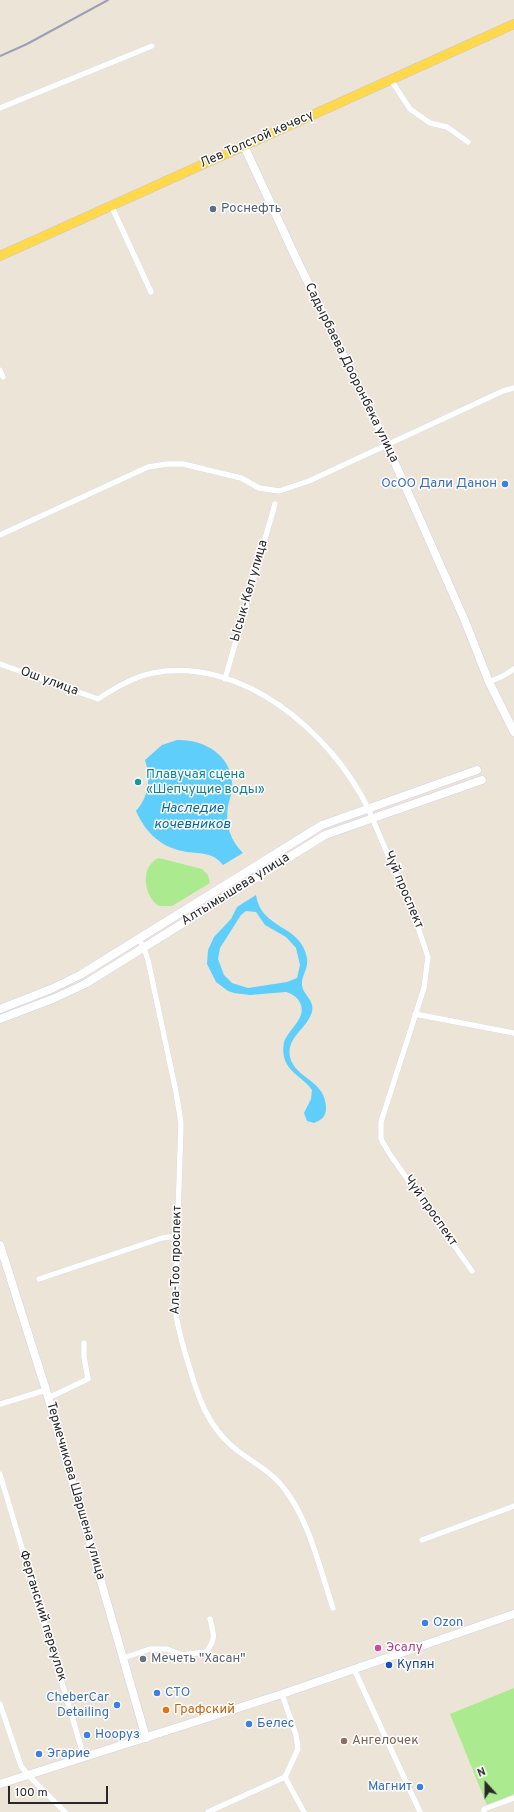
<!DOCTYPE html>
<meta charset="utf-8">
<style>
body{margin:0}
#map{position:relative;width:514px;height:1812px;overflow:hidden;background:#ede4d8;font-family:Overpass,sans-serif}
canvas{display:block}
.north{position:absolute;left:466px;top:1764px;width:40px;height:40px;-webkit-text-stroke:3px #fff;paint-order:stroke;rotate:339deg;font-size:11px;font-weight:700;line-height:16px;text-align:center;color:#282828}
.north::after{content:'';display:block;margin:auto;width:14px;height:18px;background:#282828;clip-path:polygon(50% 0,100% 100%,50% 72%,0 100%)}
.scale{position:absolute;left:8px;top:1786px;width:100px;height:18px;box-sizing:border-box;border:2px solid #282828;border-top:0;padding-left:5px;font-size:12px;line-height:14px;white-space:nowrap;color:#282828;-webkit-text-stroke:3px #fff;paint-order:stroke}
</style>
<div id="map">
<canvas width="514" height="1812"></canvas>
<div class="north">N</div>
<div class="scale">100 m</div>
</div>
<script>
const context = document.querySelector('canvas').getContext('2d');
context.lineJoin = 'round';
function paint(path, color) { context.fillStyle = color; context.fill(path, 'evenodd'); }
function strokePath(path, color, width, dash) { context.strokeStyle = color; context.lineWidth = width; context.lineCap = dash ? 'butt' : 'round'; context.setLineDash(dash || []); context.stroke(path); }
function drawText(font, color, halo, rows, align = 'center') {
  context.font = font + ' Overpass,sans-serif'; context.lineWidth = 3; context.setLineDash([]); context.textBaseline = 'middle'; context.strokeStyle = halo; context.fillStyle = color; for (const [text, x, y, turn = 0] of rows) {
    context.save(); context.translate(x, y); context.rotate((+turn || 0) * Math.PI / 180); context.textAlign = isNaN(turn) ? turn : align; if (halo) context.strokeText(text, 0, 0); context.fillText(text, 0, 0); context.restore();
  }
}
paint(new Path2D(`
 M159,858L202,869L208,875L210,883L172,906H159C144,897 139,866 159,858Z
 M514,1688V1794L487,1805L450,1714Z`), '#abea8e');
paint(new Path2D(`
 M177,740C203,739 230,754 232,782C233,790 230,798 228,806C225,824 230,840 243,853L223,865C213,852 202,854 187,852C161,848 146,833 136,811C149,796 151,779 145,760L162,745Z
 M256,895C261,930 301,924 307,958C309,968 301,976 302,985C303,995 315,1000 312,1012C307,1029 286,1037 290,1057C295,1079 326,1080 326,1108C326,1116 322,1120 314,1123L307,1121L304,1113L311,1099L312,1090C304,1078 288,1073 284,1057C283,1053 283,1047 284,1042C289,1028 309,1017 299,1001C296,996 292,994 286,992L250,995L234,993L228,991L216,982L207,964L208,950L214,937L231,919L237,907ZM246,911L256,912L265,925L286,937L296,948L300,965L297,978L287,982L248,988L232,983L224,975L218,959L220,948L241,915Z`), '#5fcefb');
const street = new Path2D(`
 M391,80L410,109L430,123L447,127L468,142
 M0,108L152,46
 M111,205L151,292
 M0,370L3,377
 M0,535L148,467L167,464H183L241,478L259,488L279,491L309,481L503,391L514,388
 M0,664L98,699C115,688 133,677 153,673C243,656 331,733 368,808L417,924L428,957L424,988L381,1122V1139L389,1153L472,1271
 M225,679L275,504
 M489,682L503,676L514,669
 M139,939L144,948L148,960L176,1092L181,1123L175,1307C177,1327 183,1346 189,1366C198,1396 207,1425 233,1447C251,1462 272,1471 286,1491C310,1523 320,1570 333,1608
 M415,1014L514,1033
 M39,1279L162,1238L177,1236
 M48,1398L88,1379L84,1357V1343
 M0,1404L46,1390
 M0,1474L84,1757
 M422,1540L514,1506
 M123,1658L150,1649H167L182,1655L206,1652C216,1640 214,1634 210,1619
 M354,1669L420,1812
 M282,1694L296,1735L298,1749L285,1777
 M0,1704L21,1766L28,1775L65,1812
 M208,1812L285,1777L304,1812
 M484,1812V1809L514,1798`);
const secondary = new Path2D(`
 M244,146L295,256L387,445L465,621L489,682L514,732
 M0,1009L51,989L80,975L322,825L477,770
 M0,1019L55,998L85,984L325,835L482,780
 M0,1245L46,1390L146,1738
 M0,1784L282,1694L514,1614`);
const primary = new Path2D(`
 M0,256L514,24`);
strokePath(street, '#cdd1e3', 6);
strokePath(secondary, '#cdd1e3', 9);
strokePath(primary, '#c7c7c7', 10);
strokePath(street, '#fff', 5.5);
strokePath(secondary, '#fff', 8);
strokePath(primary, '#ffd84b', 9);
strokePath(new Path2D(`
 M0,56L27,44L108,0`), '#9b9eb5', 2);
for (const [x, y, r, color] of [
 [213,209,4,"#5c6f8a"],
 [505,484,4,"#3f7fe0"],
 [138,782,4,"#0f9aa8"],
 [425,1623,4,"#3f7fe0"],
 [378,1648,4,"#d1479c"],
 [143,1659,4,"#6b7280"],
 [389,1665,4,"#1a4fb4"],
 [157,1693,4,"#3f7fe0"],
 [117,1705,4,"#3f7fe0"],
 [166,1710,4,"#e8710a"],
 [249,1724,4,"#3f7fe0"],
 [87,1735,4,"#3f7fe0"],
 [344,1741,4,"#8d6e63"],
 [39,1754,4,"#3f7fe0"],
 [420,1787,4,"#3f7fe0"]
]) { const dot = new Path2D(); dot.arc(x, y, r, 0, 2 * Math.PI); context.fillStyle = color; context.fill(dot); strokePath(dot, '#fff', 1.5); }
drawText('13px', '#282828', '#fff', [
 ["Лев Толстой көчөсү",257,140,-24],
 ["Садырбаева Дооронбека улица",351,373,64],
 ["Ысык-Көл улица",250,591,-74],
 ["Ош улица",49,682,20],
 ["Алтымышева улица",236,890,-32],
 ["Чүй проспект",403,890,67],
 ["Чүй проспект",430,1211,55],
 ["Ала-Тоо проспект",177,1260,-89],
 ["Термечикова Шаршена улица",75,1491,74],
 ["Ферганский переулок",42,1616,73]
]);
drawText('13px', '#4e5e75', '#fff', [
 ["Роснефть",221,209]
], 'left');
drawText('13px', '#366cbe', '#fff', [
 ["ОсОО Дали Данон",497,484,"right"],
 ["Ozon",433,1623],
 ["СТО",165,1693],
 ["CheberCar",109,1698,"right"],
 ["Detailing",109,1713,"right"],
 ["Белес",257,1724],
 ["Нооруз",95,1735],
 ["Эгарие",47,1754],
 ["Магнит",412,1787,"right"]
], 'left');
drawText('13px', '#0d838f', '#fff', [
 ["Плавучая сцена",146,775],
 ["«Шепчущие воды»",146,790]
], 'left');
drawText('13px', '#b23c85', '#fff', [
 ["Эсалу",386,1648]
], 'left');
drawText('13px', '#5b616d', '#fff', [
 ["Мечеть \"Хасан\"",151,1659]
], 'left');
drawText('13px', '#164399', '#fff', [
 ["Купян",397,1665]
], 'left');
drawText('13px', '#c56008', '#fff', [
 ["Графский",174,1710]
], 'left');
drawText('13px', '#785e54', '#fff', [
 ["Ангелочек",352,1741]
], 'left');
drawText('italic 14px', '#0069a5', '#fff', [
 ["Наследие",192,809],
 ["кочевников",192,825]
]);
</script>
